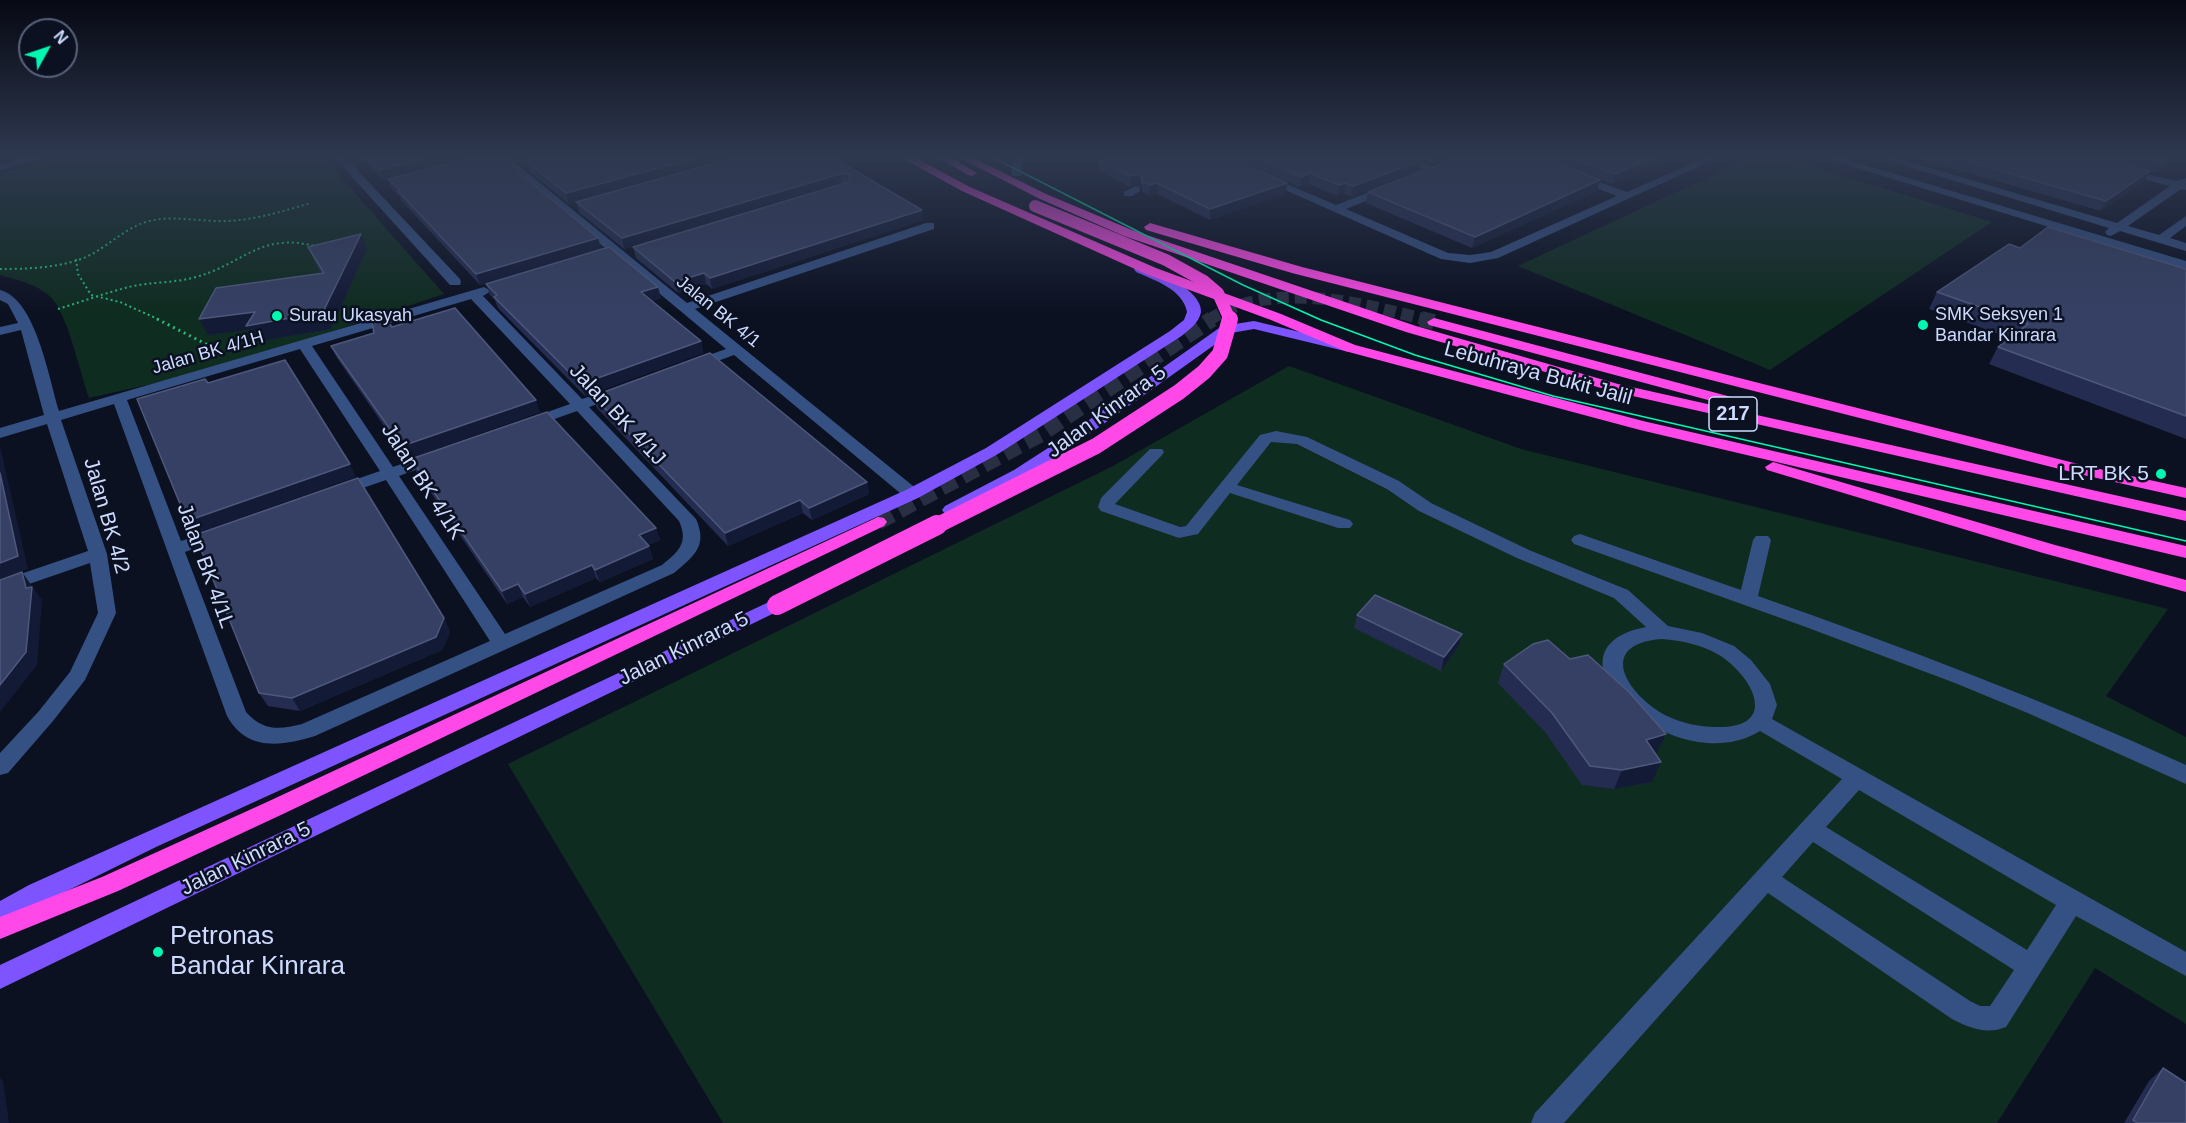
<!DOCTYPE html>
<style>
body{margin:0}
#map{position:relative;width:2186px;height:1123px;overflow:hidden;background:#0c1122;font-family:Arial,sans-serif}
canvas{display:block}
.north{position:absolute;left:18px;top:18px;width:60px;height:60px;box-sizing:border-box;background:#0c1122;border:2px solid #59627a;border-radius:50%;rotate:50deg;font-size:16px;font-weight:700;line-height:24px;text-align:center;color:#cddbff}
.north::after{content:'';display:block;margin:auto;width:21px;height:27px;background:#00f8b1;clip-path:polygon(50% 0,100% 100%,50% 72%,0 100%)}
</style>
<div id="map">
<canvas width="2186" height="1123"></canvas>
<div class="north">N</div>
</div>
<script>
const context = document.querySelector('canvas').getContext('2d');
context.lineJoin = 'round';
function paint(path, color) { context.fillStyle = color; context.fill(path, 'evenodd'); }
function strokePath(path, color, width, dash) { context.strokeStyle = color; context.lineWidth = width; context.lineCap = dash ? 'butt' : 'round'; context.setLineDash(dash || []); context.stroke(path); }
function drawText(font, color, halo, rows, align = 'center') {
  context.font = font + ' Arial,sans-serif'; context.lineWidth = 5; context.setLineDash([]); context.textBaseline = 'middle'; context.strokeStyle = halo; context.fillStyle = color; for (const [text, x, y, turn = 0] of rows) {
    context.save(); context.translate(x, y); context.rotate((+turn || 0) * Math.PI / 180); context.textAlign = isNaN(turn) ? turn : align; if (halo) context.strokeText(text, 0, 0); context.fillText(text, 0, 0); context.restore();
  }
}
paint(new Path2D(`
 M59,157H323L444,294L219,369L89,398C80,372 69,321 54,301C42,285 18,280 0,275V173Z
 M1751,157H1783L1992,222L1770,370L1518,266Z
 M1289,366L1521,449L2168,609L2106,696L2186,737V1024L2095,968L1997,1123H723L508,764L1113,466Z`), '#0f2c20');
strokePath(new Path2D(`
 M1209,320C1270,279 1362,303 1427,320`), '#292f43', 12, [12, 6]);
strokePath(new Path2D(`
 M1421,319L1434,322
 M878,522L1041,434L1212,319`), '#292f43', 16, [16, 8]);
strokePath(new Path2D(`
 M76,259L78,274L91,295L120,302L160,320
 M0,269C26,269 61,268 86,257C108,247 124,228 149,221C174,215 201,222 226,221C256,220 283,211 311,203
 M58,309C81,302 105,293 129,287C149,282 172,283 192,278C242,266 260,230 318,247`), '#28b878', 2, [2, 3]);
strokePath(new Path2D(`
 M157,319L210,346L213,351`), '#28b878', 3, [2, 4]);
paint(new Path2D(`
 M26,157H44L0,171V165Z
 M334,157H345L460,279L461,282L460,285H450Z
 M496,157H508L687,303L926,223H934V229L695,309L918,490L920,494L918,498H906L734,355L699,368H689L687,365L689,362L726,349Z
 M1014,157H1024L1021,176H1013L1011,174Z
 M1396,157H1411L1441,171L1436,174L1432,173Z
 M1706,157H1720L1498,258L1470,263L1441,259L1258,178L1260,176H1268L1336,205L1385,186H1393V190L1346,209L1448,253L1470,255L1491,252L1617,196L1572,179V175H1580L1627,192Z
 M1821,157H1838L2186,261V269Z
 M1876,157H1893L2117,223L2170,186L2121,173V169L2177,181L2186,178V190L2181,189L2128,226L2159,235L2186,216V226L2170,238L2186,243V251L2120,231L2111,236L2107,235L2105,232L2109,228Z
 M1136,186L1140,187V191L1132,196H1124V192Z
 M484,287L491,291L483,296L582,399L612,389H622L624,392L622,395L589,407L696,519C708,546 694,556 674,573L315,736C282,746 247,752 227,716L114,404L61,420L107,554L116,613L85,680L53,721L8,773L0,775V753L39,711L70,672L98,613L90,563L0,594V581L88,551L47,424L0,438V428L44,415L21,330L0,335V327L18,323L8,304L0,300V290C36,299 49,379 59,411ZM471,299L570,404L525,420L522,423L525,426H535L577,411L679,521C689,543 678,552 662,565L505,634L399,476L442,460L444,457L436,452L393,467L312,346ZM300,349L380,471L334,487L332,491L340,496L386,480L490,641L302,724C279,730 263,731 246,712L185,552L227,537L230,533L227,529L221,528L181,541L127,400Z
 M1276,431L1307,437L1399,481L1431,503L1529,550L1628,590L1668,626L1702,633L1734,646L1751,660L1770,684L1777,705L1772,719L2186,952V976L2076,916L2006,1027C1986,1035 1970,1028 1952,1019L1768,893L1564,1123H1531L1535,1113L1842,779L1760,731C1674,784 1530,649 1646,627L1614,598L1517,558L1419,511L1387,489L1297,444L1271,442L1237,485L1350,520L1353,524L1350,528H1338L1230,493L1198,534L1179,538L1101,511L1098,507L1101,498L1150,449H1162L1164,452L1162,455L1115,504L1180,527L1186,526L1260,435ZM1662,639C1682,641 1701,644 1719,655C1754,677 1780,729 1716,727C1699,727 1682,723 1667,716C1628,696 1594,644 1662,639ZM1859,790L2056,905L2027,950L1826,827ZM1813,842L2014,970L1990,1006H1980L1970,1001L1782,877Z
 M1580,534L1741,590L1753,540L1756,536H1768L1771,540L1758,596C1903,647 2046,701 2186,765V784L2030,714L1955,683L1803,626L1574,544L1571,540L1574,536Z`), '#355083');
paint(new Path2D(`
 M1140,265C1156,269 1203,291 1201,312C1199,323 1188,331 1180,337L998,454L918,498L156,847L0,924V901L29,885L906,490L986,448L1170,331L1184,320L1187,312C1183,289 1154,280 1136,272L1134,269L1136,266Z
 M1254,321L1354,345L1356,348L1349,352L1254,329L1231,333L1074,445L1026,476L957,514H945L942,510L945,506L1014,470L1062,439L1222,326Z
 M790,592L797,594L799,598L797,602L0,989V965Z`), '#7d54ff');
paint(new Path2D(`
 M900,157H914L970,187L1156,268L1281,314L1355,345L1643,421L2186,546V558L1640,430L1345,351L1271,320L1146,274L962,191Z
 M937,157H950L977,173L972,176L968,175Z
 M958,157H972L1046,194L1132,230L1416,326L1618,384L2186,511V521L1615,392L1406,332L1124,236L1038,198Z
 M1150,223L1302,267L2086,466L2186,488V498L2079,474L1292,273L1146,230L1144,227Z
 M1434,318L1739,399L1742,402L1734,407L1429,325L1427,322Z
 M1773,462L2055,545L2186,580V592L2043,553L1767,470L1765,467Z
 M878,517L884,518L887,522L884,526L283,814L118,891L0,939V917L102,877L267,802Z`), '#ff48e7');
strokePath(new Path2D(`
 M992,157L1243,285L1321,320L1415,355L1553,396L2186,541`), '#00f8b1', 1.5);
strokePath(new Path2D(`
 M1035,206L1166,260L1204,281L1218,293L1230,320`), '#ff48e7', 12);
strokePath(new Path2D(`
 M934,527L1096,446L1179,392L1204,372L1220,354L1230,319`), '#ff48e7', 16);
strokePath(new Path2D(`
 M777,605L937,525`), '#ff48e7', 20);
paint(new Path2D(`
 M360,157H474L383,180Z
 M511,157H832L922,210L923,220L712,289L706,284L678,293L636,258L633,247L843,184L624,249L579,212L576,202L601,195L569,204L530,172L527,162L538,159L520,164Z
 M1231,157H1415L1420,171L1351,197L1344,193L1337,196L1309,184L1300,187Z
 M1418,157H1456L1436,165Z
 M1459,157H1674L1612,184L1561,165L1597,191L1472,248L1366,203L1368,192Z
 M1913,157H2179L2156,173L2150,171L2145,181L2101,211Z
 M1099,161L1286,193L1210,220L1157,194L1149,196L1142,192L1141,185L1130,187L1099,171Z
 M388,179L598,238L601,249L480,285L402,201L400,197L392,189Z
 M308,247L367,249L331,329L255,342L249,330L208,335L321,273L315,262Z
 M2020,248L2186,269V439L1989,364L1998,347L2010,338L1929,309L1937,292Z
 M486,284L661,298L652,301L701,341L703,353L585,396L498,308L495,300L490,295Z
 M392,327L540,412L407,459L337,358L331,346Z
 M593,396L867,482L869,494L812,520L803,513L728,546L597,408Z
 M411,459L656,528L660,540L648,545L653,559L600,582L596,578L530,607L523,597L507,604L416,471Z
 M1357,615L1462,634L1458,647L1441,671L1354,628Z
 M444,618L450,632L442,650L300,711L268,706L259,693Z
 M1504,664L1657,753L1655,754L1652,782L1614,789L1582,785L1545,732L1498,683Z
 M2163,1068L2186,1123H2124L2149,1081Z`), '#242d51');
paint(new Path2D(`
 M430,157H474L383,180L379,170Z
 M518,157H544L520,164Z
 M700,157H739L569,204L566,193Z
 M1437,157H1456L1436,165Z
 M1654,157H1674L1612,184L1615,174Z
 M2170,157H2179L2156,173L2162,163Z
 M1422,160L1420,171L1351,197L1353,186Z
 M2150,171L2145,181L2101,211L2106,201Z
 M1310,173L1309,184L1300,187L1301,177Z
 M840,174L841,184L624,249L622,238Z
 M1141,174V185L1130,187V176Z
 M1600,180L1597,191L1472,248L1475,237Z
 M1157,183V194L1149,196L1150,185Z
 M1287,183L1286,193L1210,220V209Z
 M1345,183L1344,193L1337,196L1339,185Z
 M922,210L923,220L712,289L710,278Z
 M361,234L367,249L331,329L255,342L249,330L208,335L199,319L255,312H323Z
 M598,238L601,249L480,285L476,274Z
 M704,273L706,284L678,293L675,282Z
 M658,287L661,298L644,303L641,292Z
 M701,341L703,353L585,396L581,384Z
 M536,400L540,412L407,459L402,446Z
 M0,446L28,569L0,579Z
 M350,464L356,477L195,534L187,521Z
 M867,482L869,494L812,520L809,508Z
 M800,500L803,513L728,546L725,533Z
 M656,528L660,540L643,547L639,535Z
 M649,546L653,559L600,582L595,570Z
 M592,565L596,578L530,607L525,594Z
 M22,572L42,600L37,665L0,712V685L26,588Z
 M518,584L523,597L507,604L502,591Z
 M444,618L450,632L442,650L300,711L292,698Z
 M1462,634L1458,647L1441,671L1444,657Z
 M1666,734L1657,753L1637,759L1646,740Z
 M1661,762L1652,782L1614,789L1622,770Z
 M0,1078L3,1081L9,1123H0Z`), '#131a36');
const building = new Path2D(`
 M366,157H430L379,170Z
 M476,157H500L598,238L476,274L398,191L400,190L388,179Z
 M543,157H700L566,193L527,162Z
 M737,157H832L922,210L710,278L704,273L675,282L633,247L849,182L850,174H840L622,238L576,202Z
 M1111,157H1229L1287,183L1210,209L1157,183L1150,185L1142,182L1141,174L1130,176L1099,161Z
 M1256,157H1415L1422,160L1353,186L1345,183L1339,185L1310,173L1301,177Z
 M1459,157H1540L1600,180L1475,237L1368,192Z
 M1570,157H1654L1615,174Z
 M1952,157H2101L2150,171L2106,201Z
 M2139,157H2170L2162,163Z
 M2048,227L2186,269V416L1998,347L2028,324L1937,292L2009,244L2020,248Z
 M361,234L323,312L246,326L255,312L199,319L216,288L324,273L308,247Z
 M609,247L658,287L641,292L701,341L581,384L494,297L497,295L486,284Z
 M455,308L536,400L402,446L331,346L374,333L371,317L382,314L392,327Z
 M710,353L867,482L809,508L800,500L725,533L593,396Z
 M285,360L350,464L187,521L137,399L205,379L208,383Z
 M547,412L656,528L639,535L649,546L595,570L592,565L525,594L518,584L502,591L411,459Z
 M0,473L18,556L0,563Z
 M358,478L444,618L436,637L292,698L259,693L195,535Z
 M22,572L26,588L32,587L26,652L0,685V580Z
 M1375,595L1462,634L1444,657L1357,615Z
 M1548,640L1570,659L1588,655L1629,692L1666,734L1646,740L1661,762L1622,770L1590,766L1552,713L1504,664L1533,644Z
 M2163,1068L2186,1083V1123H2137L2133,1120Z`);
paint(building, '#364064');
strokePath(building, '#4e587c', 1.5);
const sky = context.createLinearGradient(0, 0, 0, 314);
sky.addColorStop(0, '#070913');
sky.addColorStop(0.5, '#2e384f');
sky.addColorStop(1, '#2e384f00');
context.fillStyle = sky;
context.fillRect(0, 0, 2186, 314);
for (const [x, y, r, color] of [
 [277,316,6,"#00f8b1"],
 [1923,325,6,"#00f8b1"],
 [2161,474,6,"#00f8b1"],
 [158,952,6,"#00f8b1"]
]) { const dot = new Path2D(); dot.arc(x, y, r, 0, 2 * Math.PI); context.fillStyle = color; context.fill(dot); strokePath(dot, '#0c1122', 2); }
drawText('18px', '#cddbff', '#0c1122', [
 ["Jalan BK 4/1",718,312,39],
 ["Jalan BK 4/1H",208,353,-16]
]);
drawText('18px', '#cddbff', '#0c1122', [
 ["SMK Seksyen 1",1935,315],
 ["Bandar Kinrara",1935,336],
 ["Surau Ukasyah",289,316]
], 'left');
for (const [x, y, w] of [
 [1733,414,48]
]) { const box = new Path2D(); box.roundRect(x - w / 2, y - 17, w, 34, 4.5); context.fillStyle = '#0c1122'; context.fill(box); strokePath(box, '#cddbff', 1.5); }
drawText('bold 20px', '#cddbff', null, [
 ["217",1733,414]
]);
drawText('21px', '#cddbff', '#0c1122', [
 ["Lebuhraya Bukit Jalil",1538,374,15],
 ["Jalan Kinrara 5",1107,412,-36],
 ["Jalan BK 4/1J",617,415,47],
 ["Jalan BK 4/1K",422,482,57],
 ["Jalan BK 4/2",106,516,74],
 ["Jalan BK 4/1L",205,566,70],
 ["Jalan Kinrara 5",684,649,-26],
 ["Jalan Kinrara 5",246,859,-26]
]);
drawText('21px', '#cddbff', '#0c1122', [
 ["LRT BK 5",2149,474]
], 'right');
drawText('26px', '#cddbff', '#0c1122', [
 ["Petronas",170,937],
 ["Bandar Kinrara",170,967]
], 'left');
</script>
